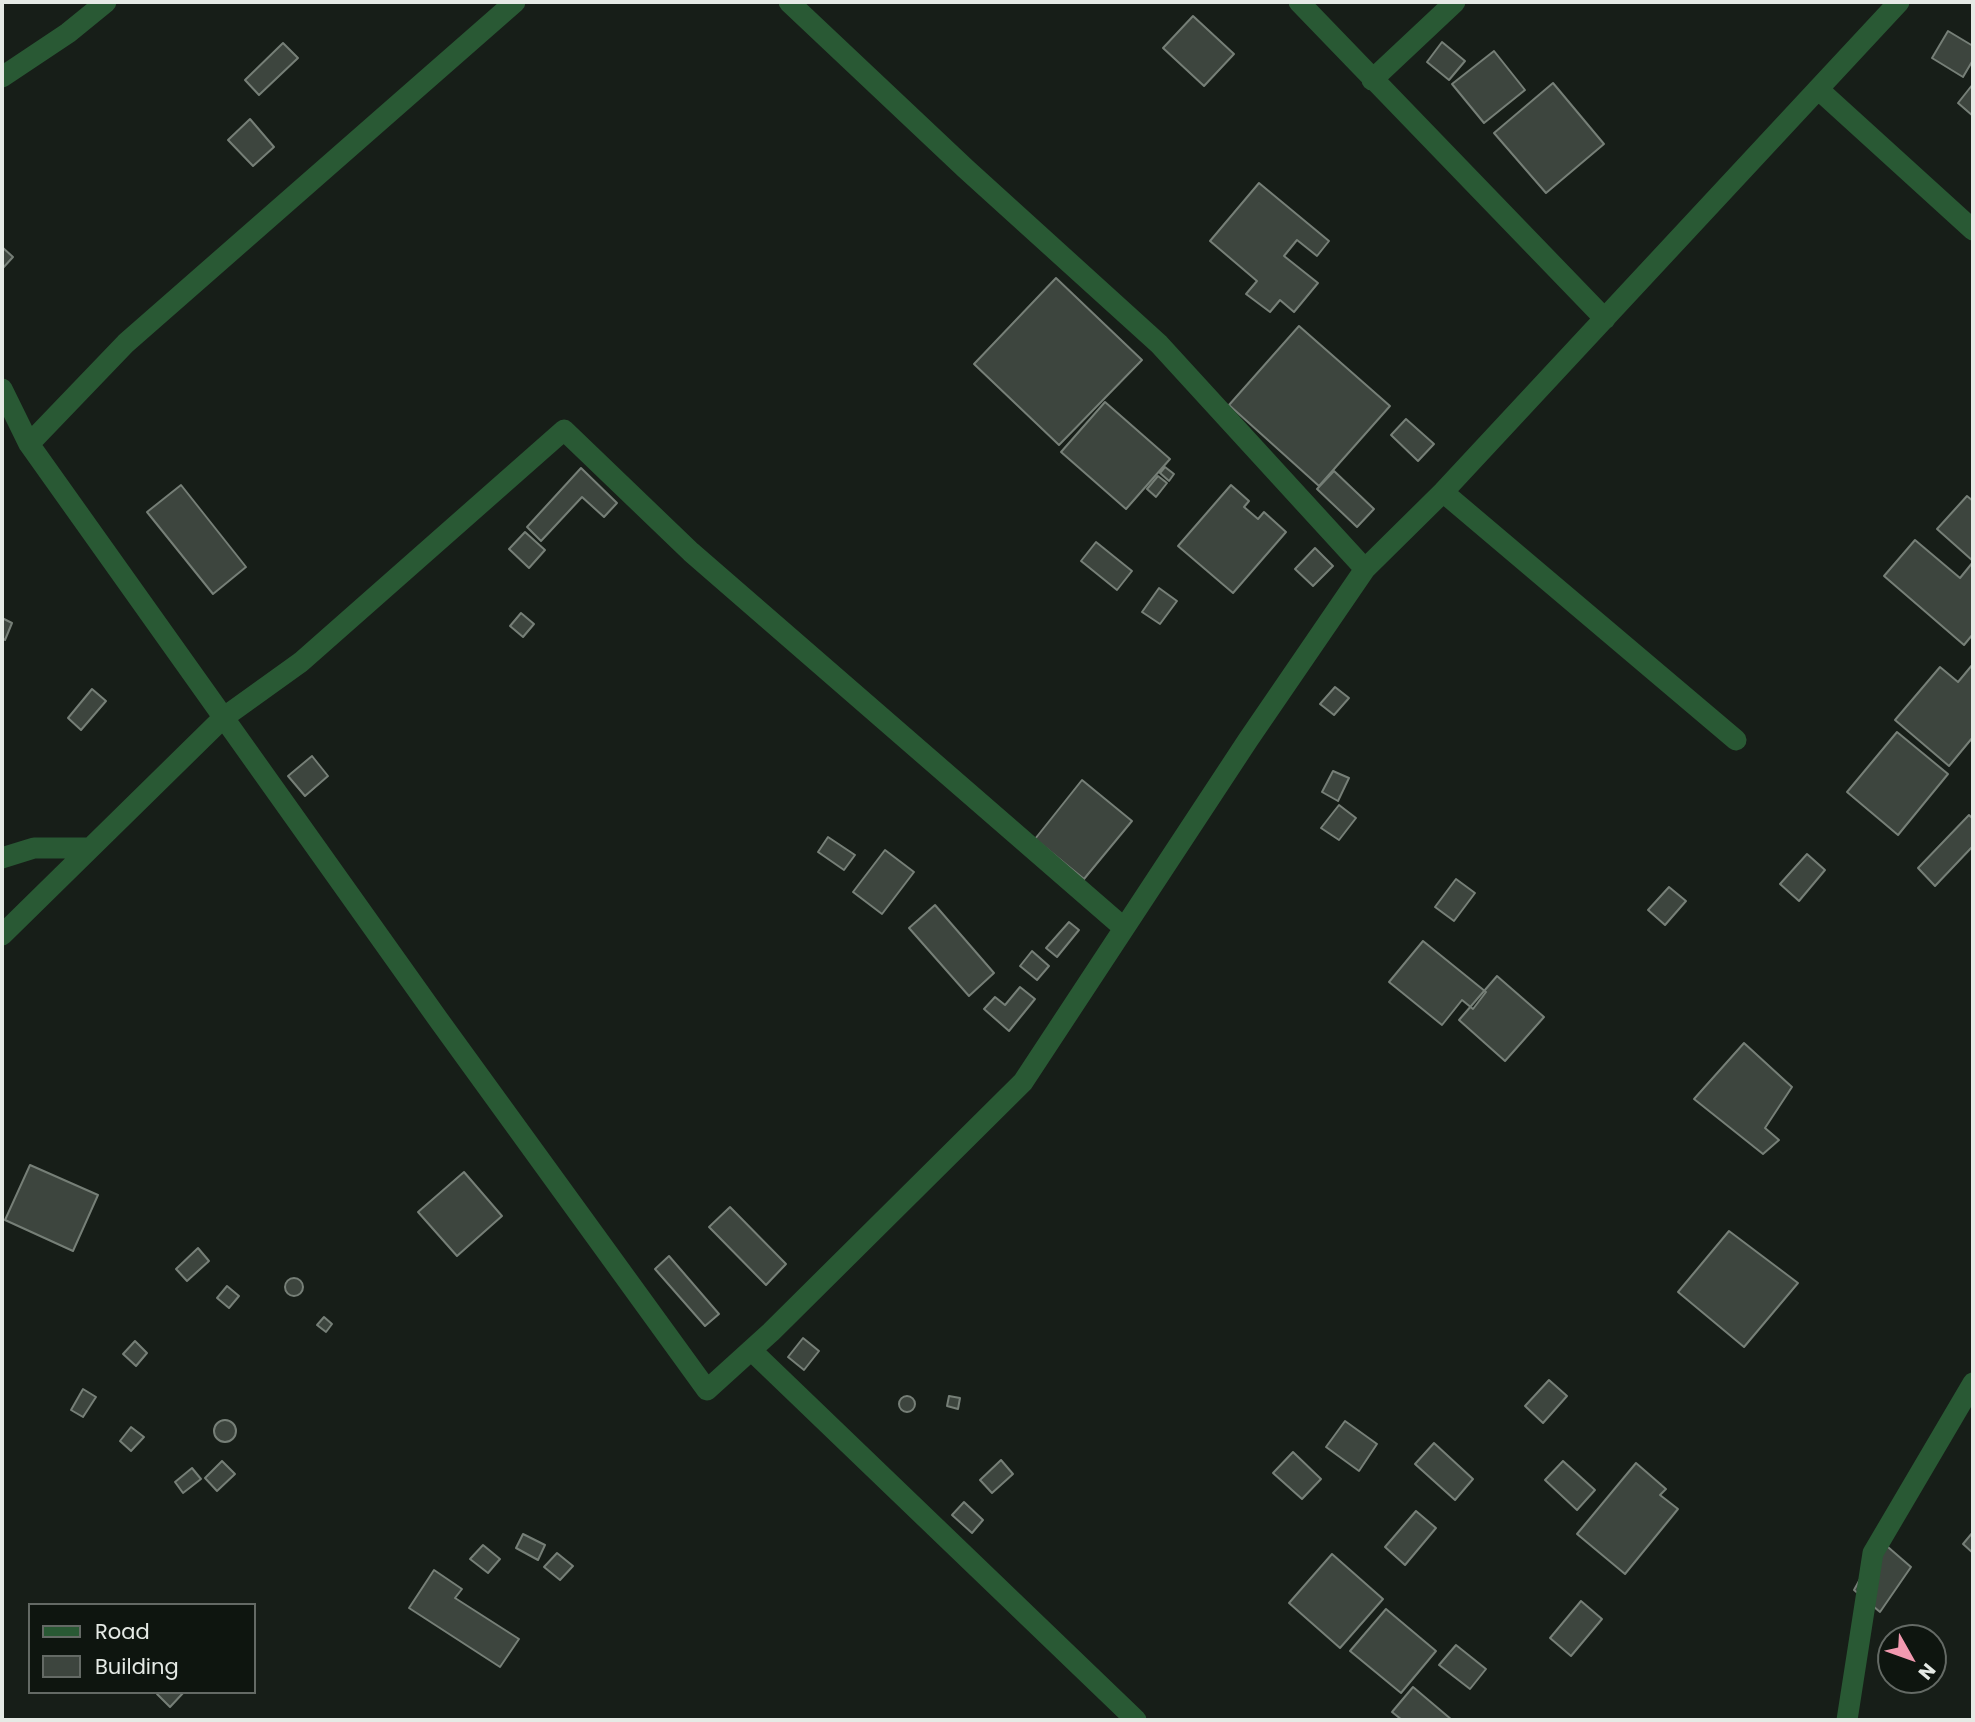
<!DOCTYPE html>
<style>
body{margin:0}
#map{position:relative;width:1975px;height:1722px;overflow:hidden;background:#171e18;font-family:Poppins,sans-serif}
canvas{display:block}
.frame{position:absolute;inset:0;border:4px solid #e5eae5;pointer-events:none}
.legend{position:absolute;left:28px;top:1603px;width:228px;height:91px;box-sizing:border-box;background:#0e150f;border:2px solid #646a65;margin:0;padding:9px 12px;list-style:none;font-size:21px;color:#e5eae5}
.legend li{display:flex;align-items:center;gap:14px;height:35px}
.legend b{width:35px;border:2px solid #646a65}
.north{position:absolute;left:1877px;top:1624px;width:70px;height:70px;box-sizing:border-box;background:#0e150f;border:2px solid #646a65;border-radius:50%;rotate:130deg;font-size:19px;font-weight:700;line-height:28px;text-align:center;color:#e5eae5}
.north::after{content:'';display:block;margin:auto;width:24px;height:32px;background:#f29ab0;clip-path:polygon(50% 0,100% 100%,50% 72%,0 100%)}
</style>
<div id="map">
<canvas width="1975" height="1722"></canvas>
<div class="frame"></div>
<ul class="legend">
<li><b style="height:9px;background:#295934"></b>Road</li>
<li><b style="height:19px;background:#3d453e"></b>Building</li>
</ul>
<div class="north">N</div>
</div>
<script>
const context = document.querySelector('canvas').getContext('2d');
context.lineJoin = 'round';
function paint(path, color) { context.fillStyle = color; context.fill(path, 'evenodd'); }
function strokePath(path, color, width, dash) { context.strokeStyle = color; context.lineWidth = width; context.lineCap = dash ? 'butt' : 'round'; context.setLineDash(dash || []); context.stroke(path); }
const building = new Path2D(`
 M1193,16L1234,54L1204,86L1163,48Z
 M1948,31L1973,46V60L1963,77L1932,58Z
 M1442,42L1465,61L1449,80L1427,62Z
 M283,43L298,58L259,95L245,80Z
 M1494,51L1525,90L1484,123L1452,84Z
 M1553,83L1604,144L1546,193L1494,133Z
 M1973,84V116L1958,103Z
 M250,119L274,147L253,166L228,140Z
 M1259,183L1329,241L1317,256L1297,240L1284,256L1318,283L1294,312L1280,300L1270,312L1246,294L1257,281L1210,241Z
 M2,247L13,257L2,269Z
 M1056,278L1142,360L1059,445L974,364Z
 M1299,326L1390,406L1319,486L1229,405Z
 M1105,402L1170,459L1126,509L1061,452Z
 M1406,419L1434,444L1418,461L1391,435Z
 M1165,467L1174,474L1169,481L1160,473Z
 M581,468L617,503L604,517L582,497L541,541L527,527Z
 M1334,471L1374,509L1357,527L1317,489Z
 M1158,476L1167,483L1156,497L1147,489Z
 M181,485L246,567L213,594L147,512Z
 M1231,485L1249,501L1244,507L1258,519L1264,512L1286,532L1233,593L1178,546Z
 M1967,496L1973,501V561L1937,529Z
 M525,532L545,550L529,568L509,549Z
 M1915,540L1960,578L1973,562V634L1964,645L1884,576Z
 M1096,542L1132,571L1117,590L1081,561Z
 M1315,548L1333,566L1313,586L1295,569Z
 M1159,588L1177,601L1160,624L1142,612Z
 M521,613L534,624L523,637L510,626Z
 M2,618L12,623L5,640L2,638Z
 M1973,664V737L1949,766L1895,720L1940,667L1958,682Z
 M1335,687L1349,698L1334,715L1320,704Z
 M92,689L106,701L81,730L68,718Z
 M1897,732L1948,774L1898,835L1847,792Z
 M312,756L328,776L305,796L288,776Z
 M1333,771L1349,778L1338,801L1322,792Z
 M1082,780L1132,821L1084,879L1035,839Z
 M1339,805L1356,818L1339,840L1321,828Z
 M1969,815L1973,819V846L1935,886L1918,868Z
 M828,837L855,855L844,870L818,852Z
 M885,850L914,872L882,914L853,892Z
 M1807,854L1825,870L1799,901L1780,884Z
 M1456,879L1475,893L1454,921L1435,907Z
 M1669,887L1686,901L1665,925L1648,910Z
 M935,905L994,973L969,996L909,928Z
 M1069,922L1079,930L1057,957L1046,948Z
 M1423,941L1486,992L1473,1009L1462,1000L1442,1025L1389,982Z
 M1032,951L1049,966L1037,980L1020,966Z
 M1497,976L1544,1017L1505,1061L1459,1020Z
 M1020,987L1035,999L1009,1031L984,1009L995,997L1005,1005Z
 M1744,1043L1792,1087L1765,1128L1779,1140L1763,1154L1694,1099Z
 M30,1165L98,1195L73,1251L5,1220Z
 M464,1172L502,1216L457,1256L418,1212Z
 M730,1207L786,1264L766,1285L709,1227Z
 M1729,1231L1798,1283L1744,1347L1678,1292Z
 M198,1248L209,1261L187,1281L176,1269Z
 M669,1256L719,1314L705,1326L655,1269Z
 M285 1287a9 9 0 1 1 18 0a9 9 0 1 1-18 0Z
 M227,1286L239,1296L229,1308L217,1298Z
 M324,1317L332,1324L326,1332L317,1325Z
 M803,1338L819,1351L804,1370L788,1357Z
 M135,1341L147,1353L136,1366L123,1354Z
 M1549,1380L1567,1396L1543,1423L1525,1406Z
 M83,1389L96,1397L83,1417L71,1410Z
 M949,1396L960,1398L958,1409L947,1406Z
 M899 1404a8 8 0 1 1 16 0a8 8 0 1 1-16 0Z
 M214 1431a11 11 0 1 1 22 0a11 11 0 1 1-22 0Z
 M1345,1421L1377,1444L1359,1471L1326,1447Z
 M131,1427L144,1437L131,1451L120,1441Z
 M1434,1443L1473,1479L1455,1500L1415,1464Z
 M1293,1452L1321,1479L1302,1499L1273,1473Z
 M1001,1460L1013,1474L992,1493L980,1480Z
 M222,1461L235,1474L217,1491L205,1478Z
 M1563,1461L1595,1490L1577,1510L1545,1480Z
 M1636,1463L1666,1489L1660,1495L1678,1509L1625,1574L1577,1534Z
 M192,1468L201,1479L183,1493L175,1482Z
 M964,1502L983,1520L972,1533L952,1515Z
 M1416,1511L1436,1528L1405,1565L1385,1547Z
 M1973,1532V1553L1963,1544Z
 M523,1534L545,1545L538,1560L516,1548Z
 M1881,1541L1911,1567L1880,1612L1854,1590Z
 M483,1545L500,1559L488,1573L470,1559Z
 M557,1553L573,1566L560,1580L544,1567Z
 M1332,1554L1383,1599L1340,1648L1289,1603Z
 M434,1570L462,1589L455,1598L519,1639L500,1667L409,1608Z
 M1581,1601L1602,1619L1571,1656L1550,1638Z
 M1386,1609L1436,1651L1401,1693L1350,1651Z
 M1456,1645L1486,1669L1470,1689L1439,1665Z
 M1413,1687L1452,1720H1402L1392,1712Z
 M159,1692H184L170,1707L157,1694Z`);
paint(building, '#3d453e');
strokePath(building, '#767f77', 2);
strokePath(new Path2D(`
 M789,2L966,169L1159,344L1365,569
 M1299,2L1605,319
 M2,77L68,33L106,2
 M1372,80L1455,2
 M1818,89L1973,230
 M2,389L29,444L438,1019L707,1390L771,1332L1023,1082L1248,740L1365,569L1443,492L1899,2
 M29,444L126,343L515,2
 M1443,492L1736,740
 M2,858L34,848H89
 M2,935L223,718L301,662L564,430L691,552L1124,928
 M751,1350L1136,1720
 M1847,1720L1873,1553L1973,1383`), '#295934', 21);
</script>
